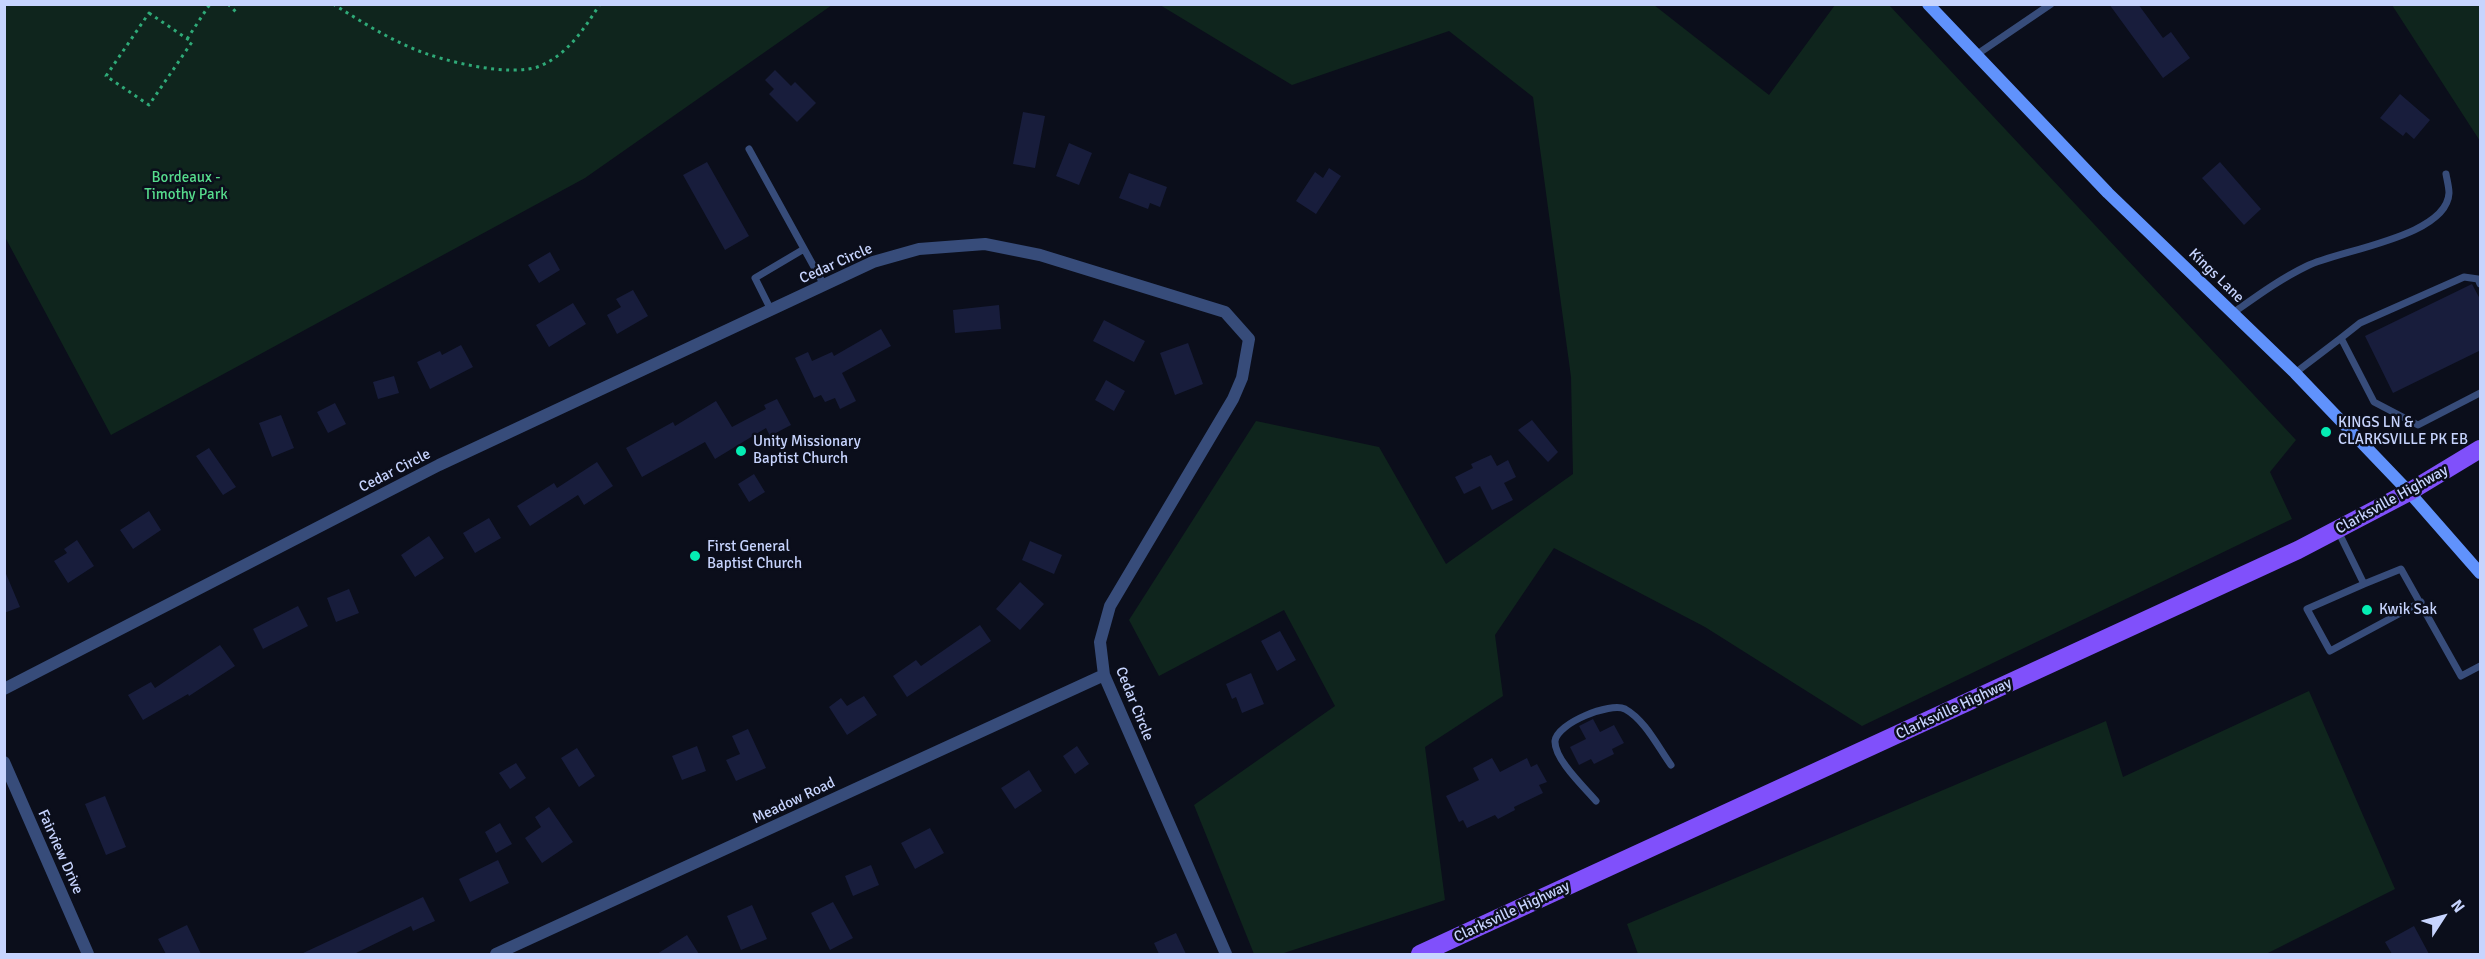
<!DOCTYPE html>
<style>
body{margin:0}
#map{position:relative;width:2485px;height:959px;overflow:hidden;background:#0b0e1b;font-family:Signika,sans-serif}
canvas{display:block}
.frame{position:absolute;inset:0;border:6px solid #c7d4fe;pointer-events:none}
.north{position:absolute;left:2413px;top:887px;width:60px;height:60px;-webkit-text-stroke:4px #0b0e1b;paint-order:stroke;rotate:54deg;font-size:16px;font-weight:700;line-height:24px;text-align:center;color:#c7d4fe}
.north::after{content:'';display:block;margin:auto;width:21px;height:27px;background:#c7d4fe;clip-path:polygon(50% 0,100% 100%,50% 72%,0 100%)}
</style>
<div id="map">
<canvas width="2485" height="959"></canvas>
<div class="frame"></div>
<div class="north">N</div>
</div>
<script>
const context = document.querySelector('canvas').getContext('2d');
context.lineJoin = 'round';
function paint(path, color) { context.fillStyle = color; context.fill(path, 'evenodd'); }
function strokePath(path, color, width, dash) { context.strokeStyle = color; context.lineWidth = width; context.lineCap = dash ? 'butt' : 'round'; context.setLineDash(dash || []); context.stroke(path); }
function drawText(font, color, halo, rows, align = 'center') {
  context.font = font + ' Signika,sans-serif'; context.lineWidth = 5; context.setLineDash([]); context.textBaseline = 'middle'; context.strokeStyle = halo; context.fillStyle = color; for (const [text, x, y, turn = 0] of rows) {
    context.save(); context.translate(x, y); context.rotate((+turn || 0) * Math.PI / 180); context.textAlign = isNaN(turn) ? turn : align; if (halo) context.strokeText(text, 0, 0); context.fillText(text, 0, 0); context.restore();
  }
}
paint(new Path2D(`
 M4,5L5,4L832,5L585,178L111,435L5,237Z
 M1160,5H1654L1769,95L1835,5H1889L2296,440L2270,472L2292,519L1862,726L1705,627L1554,548L1495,635L1503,696L1425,747L1445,900L1281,954H1254L1194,805L1335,706L1284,610L1159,676L1129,620L1256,421L1379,447L1446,564L1573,474L1571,377L1533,97L1449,31L1292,85Z
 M2392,5H2480V141Z
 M2309,691L2395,889L2266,954H1638L1627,924L2106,721L2123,777Z`), '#0f251d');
paint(new Path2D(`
 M2109,4H2138L2163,38L2171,32L2190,58L2163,78Z
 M775,70L791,86L795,82L816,103L797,122L769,94L774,89L765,80Z
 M2400,94L2430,120L2414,139L2406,132L2403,136L2380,118Z
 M1023,112L1045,116L1035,168L1013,164Z
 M1069,143L1092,153L1079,185L1056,176Z
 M707,162L749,236L725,250L683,175Z
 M2220,162L2261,209L2244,225L2202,178Z
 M1329,168L1341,176L1316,214L1296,201L1315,172L1323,178Z
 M1129,173L1167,187L1160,207L1150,203L1148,209L1119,198Z
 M550,252L560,270L539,283L528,265Z
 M2472,284L2481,301V350L2393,393L2365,336Z
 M633,290L648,316L617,334L607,315L621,307L616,299Z
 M573,303L586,324L549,347L536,325Z
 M999,305L1001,329L955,333L953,310Z
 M1104,320L1145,341L1134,362L1093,341Z
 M881,329L891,346L842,373L856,401L840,409L835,398L825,402L821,395L814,398L795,358L808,352L812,361L832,352L834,356Z
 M1188,343L1203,384L1175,395L1160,353Z
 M461,345L473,367L430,389L417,362L440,351L442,355Z
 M394,376L399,393L378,399L373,382Z
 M1106,380L1125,391L1114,411L1095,400Z
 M777,399L791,425L770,436L766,428L715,459L705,442L642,477L626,448L673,422L675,426L716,401L732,427L766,409L764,405Z
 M335,403L346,424L328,433L317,412Z
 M281,415L294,448L272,457L259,423Z
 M1532,420L1558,452L1548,462L1518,430Z
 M209,448L236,487L223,495L196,456Z
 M1491,455L1497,466L1508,460L1516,477L1504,483L1513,500L1492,510L1480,486L1464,494L1455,477L1473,468L1471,464Z
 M597,462L613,486L584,505L578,495L530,526L517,506L554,483L557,488Z
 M754,474L765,492L749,502L738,484Z
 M149,511L161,530L133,549L120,530Z
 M489,518L501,538L475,553L463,533Z
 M429,536L444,558L415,577L401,555Z
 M77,540L94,566L68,583L54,561L67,553L64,549Z
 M1030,541L1062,555L1054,574L1022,560Z
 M4,569L20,607L4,613Z
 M1020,582L1044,604L1020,630L996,609Z
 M349,589L359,613L336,622L327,598Z
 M298,606L308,626L263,649L253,629Z
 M980,625L991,641L907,697L893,676L916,660L921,666Z
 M1280,631L1296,660L1277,671L1261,641Z
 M220,645L235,666L189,696L188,694L143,720L128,695L151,682L155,688Z
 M1251,673L1264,704L1242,713L1236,697L1232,699L1226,684Z
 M864,696L877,715L847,735L829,707L841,698L847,706Z
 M1593,719L1600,732L1614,725L1624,743L1612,749L1614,754L1594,764L1591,759L1579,765L1570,747L1586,739L1579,726Z
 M748,729L766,768L736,781L726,760L740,754L732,736Z
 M697,746L706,771L682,780L672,756Z
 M1077,746L1089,764L1075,774L1063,756Z
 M577,748L595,776L579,787L561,758Z
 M1492,758L1500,772L1527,758L1531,767L1537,764L1547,782L1539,785L1543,793L1514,807L1515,810L1498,819L1495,815L1467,828L1463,820L1459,822L1446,796L1479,780L1473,768Z
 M516,763L526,778L510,789L499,773Z
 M1029,770L1042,791L1015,809L1001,788Z
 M105,796L126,847L106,855L85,804Z
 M549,807L573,842L542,863L525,838L541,827L535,817Z
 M500,823L512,844L496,853L485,832Z
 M930,828L944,853L915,869L901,843Z
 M498,860L509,883L470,902L459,879Z
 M871,865L879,885L853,896L845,876Z
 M423,897L435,921L413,931L411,926L354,954H301Z
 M833,902L853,938L830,950L811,913Z
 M752,905L767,939L741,950L727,916Z
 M187,925L201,954H166L158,939Z
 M2414,926L2429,954H2392L2385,942Z
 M1176,933L1186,954H1159L1154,943Z
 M687,935L699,954H657Z`), '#181d3c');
strokePath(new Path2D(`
 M228,4L237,13
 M333,4C359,20 385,37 414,49C442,61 511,78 540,66C568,54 584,29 600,4
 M149,13L192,42L149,105L106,76Z
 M187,39L210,4`), '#2faa78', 3, [3, 4.5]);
strokePath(new Path2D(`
 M1976,55L2051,4
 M749,149L824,285
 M771,310L755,278L804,249
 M2233,313C2257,296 2280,279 2307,266C2339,250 2447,237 2449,193C2449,187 2447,180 2446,174
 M2341,338L2360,323L2464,277L2478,279L2480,284
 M2295,373L2341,338L2374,402L2418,425L2480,393
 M2338,531L2364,584L2401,569L2461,676L2480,666
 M2364,584L2307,609L2330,651L2421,602
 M1596,801C1585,788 1554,759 1555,741C1557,723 1610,702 1625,709C1645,720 1658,747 1671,765`), '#374c7a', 7);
strokePath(new Path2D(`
 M4,689L439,465L873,262L919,249L985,244L1040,255L1225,312L1249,339L1242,378L1233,399L1110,606L1100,642L1104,675L1226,954
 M4,762L88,954
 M496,954L1104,675`), '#374c7a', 12);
strokePath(new Path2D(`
 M1928,4L2108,193L2295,373L2409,492L2480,573`), '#6092fc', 12);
strokePath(new Path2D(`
 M1420,954L2298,550L2409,492L2480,449`), '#8050fb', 18);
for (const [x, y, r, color] of [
 [2326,432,6,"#05ecb3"],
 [741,451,6,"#05ecb3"],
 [695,556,6,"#05ecb3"],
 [2367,610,6,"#05ecb3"]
]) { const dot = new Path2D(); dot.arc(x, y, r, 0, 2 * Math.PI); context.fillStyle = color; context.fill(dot); strokePath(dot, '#0b0e1b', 2); }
drawText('15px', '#56db8c', '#0b0e1b', [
 ["Bordeaux -",186,178],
 ["Timothy Park",186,195]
]);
drawText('15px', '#c7d4fe', '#0b0e1b', [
 ["Cedar Circle",836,264,-24],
 ["Kings Lane",2216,276,44],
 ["Cedar Circle",395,471,-27],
 ["Clarksville Highway",2392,500,-29],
 ["Cedar Circle",1134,704,68],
 ["Clarksville Highway",1954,709,-25],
 ["Meadow Road",794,801,-25],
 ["Fairview Drive",60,852,66],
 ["Clarksville Highway",1512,912,-25]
]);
drawText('15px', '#c7d4fe', '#0b0e1b', [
 ["KINGS LN &",2338,423],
 ["CLARKSVILLE PK EB",2338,440],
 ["Unity Missionary",753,442],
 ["Baptist Church",753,459],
 ["First General",707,547],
 ["Baptist Church",707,564],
 ["Kwik Sak",2379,610]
], 'left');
</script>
